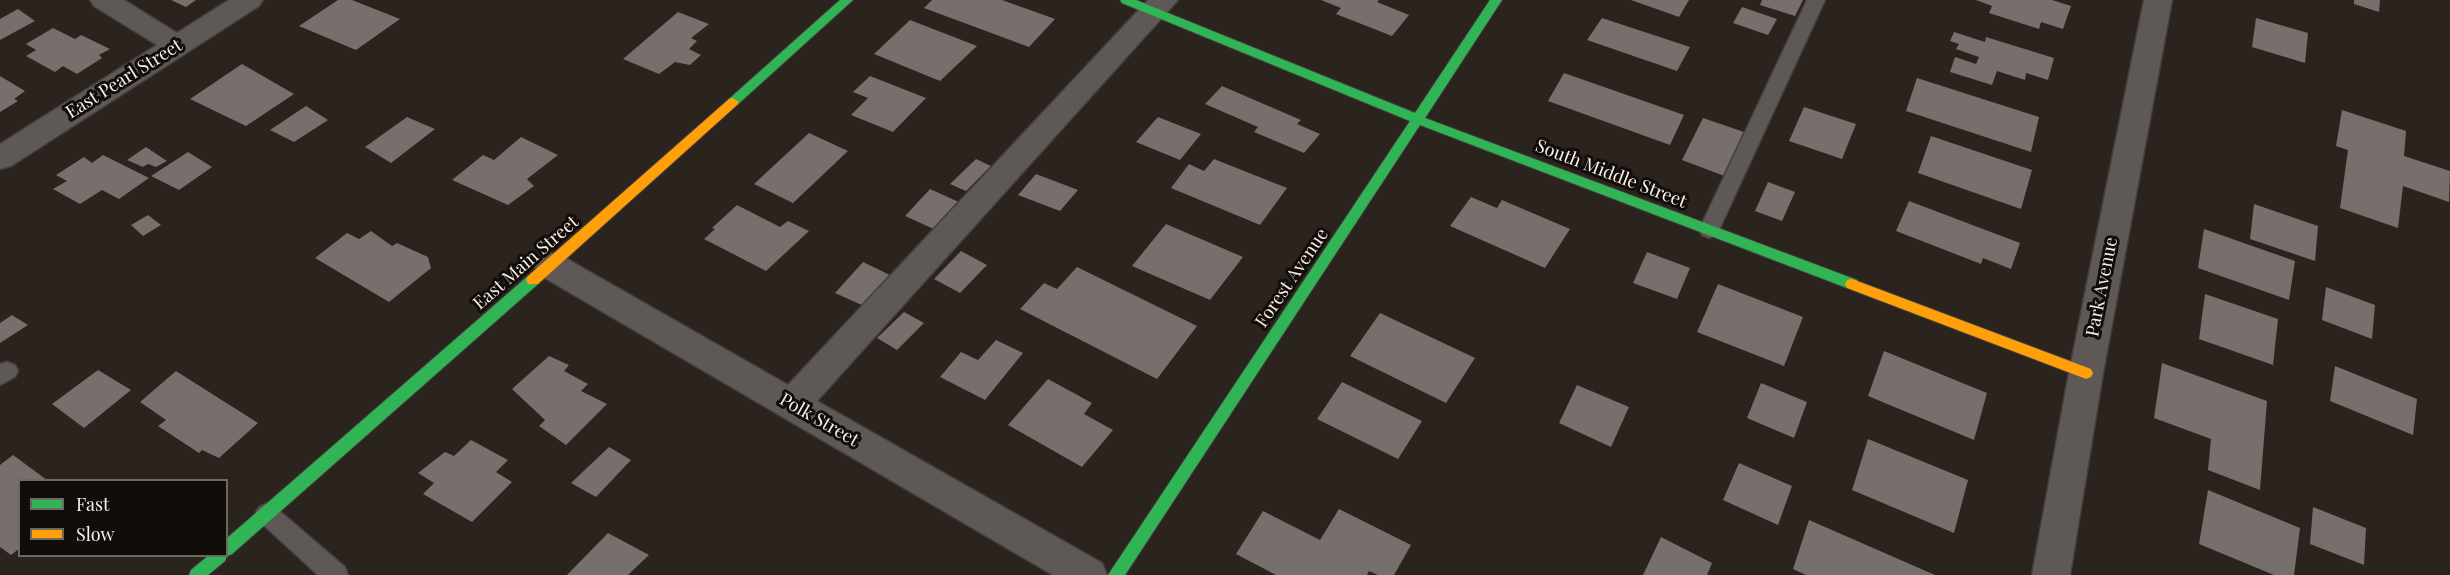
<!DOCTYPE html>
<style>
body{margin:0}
#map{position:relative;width:2450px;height:575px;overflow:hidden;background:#2a231e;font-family:"Playfair Display",serif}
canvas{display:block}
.legend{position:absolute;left:18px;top:479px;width:210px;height:78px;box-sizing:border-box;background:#120d09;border:2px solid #6e6863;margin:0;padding:8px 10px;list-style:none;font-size:18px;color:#f9f0eb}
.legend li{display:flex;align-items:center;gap:12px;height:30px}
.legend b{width:30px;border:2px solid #6e6863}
</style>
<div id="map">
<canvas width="2450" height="575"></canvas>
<ul class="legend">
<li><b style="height:8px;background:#30b455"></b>Fast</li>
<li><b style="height:8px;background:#ff9f0a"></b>Slow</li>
</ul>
</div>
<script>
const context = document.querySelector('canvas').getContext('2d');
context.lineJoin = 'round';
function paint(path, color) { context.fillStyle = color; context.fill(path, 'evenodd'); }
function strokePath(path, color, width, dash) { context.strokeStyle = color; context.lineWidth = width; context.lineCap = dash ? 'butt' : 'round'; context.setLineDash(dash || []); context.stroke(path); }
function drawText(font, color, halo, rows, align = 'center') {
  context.font = font + ' "Playfair Display",serif'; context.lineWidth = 6; context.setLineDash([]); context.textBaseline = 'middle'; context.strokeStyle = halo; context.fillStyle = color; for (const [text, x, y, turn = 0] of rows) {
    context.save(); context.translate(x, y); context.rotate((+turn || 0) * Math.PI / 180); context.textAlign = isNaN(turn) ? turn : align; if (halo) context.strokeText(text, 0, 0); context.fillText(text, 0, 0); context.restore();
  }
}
paint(new Path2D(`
 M171,0H196L186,7Z
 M338,0H352L400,19L356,50L299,26Z
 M932,0H1002L1055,19L1029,47L924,8Z
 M1321,0H1379L1377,2L1409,15L1392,36L1336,14L1341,8Z
 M1631,0H1689L1679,17Z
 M1762,0H1803L1795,16L1760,5Z
 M1976,0H2052L2071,6L2063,29L2041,22L2039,29L1989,13L1992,6Z
 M2354,0H2380L2379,12L2354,4Z
 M1742,7L1777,19L1768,35L1733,23Z
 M18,9L35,21L0,40V19Z
 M678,12L709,24L691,38L697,41L689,49L701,55L690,65L675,62L659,74L623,59Z
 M1602,18L1690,47L1677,71L1587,40Z
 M2256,18L2308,33L2305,63L2252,47Z
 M910,20L977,46L940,81L874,54Z
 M53,28L75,39L81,35L110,49L99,55L102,58L77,74L63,66L55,72L26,56L36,50L26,44Z
 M1954,32L1985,42L1986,37L2054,58L2048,80L2026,73L2025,80L1997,71L1992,85L1950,72L1955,57L1976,64L1979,57L1956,49L1959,44L1950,41Z
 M242,64L294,94L246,126L190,99Z
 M1564,73L1684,115L1670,145L1548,101Z
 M0,76L25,91L14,99L18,101L0,112Z
 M870,76L926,98L893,132L851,115L868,98L853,92Z
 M1917,78L2039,117L2031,152L1906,111Z
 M1222,86L1301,120L1297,124L1320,134L1304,153L1254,132L1258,127L1205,104Z
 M306,106L328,120L294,142L270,130Z
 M1804,107L1856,124L1842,159L1789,141Z
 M2342,110L2406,131L2404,156L2450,171L2449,202L2403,186L2398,228L2340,208L2348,150L2336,146Z
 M407,117L435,129L391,163L365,147Z
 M1158,117L1201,134L1180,160L1136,142Z
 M1703,118L1747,133L1727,177L1682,160Z
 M809,133L848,151L793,203L754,184Z
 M1931,136L2032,170L2021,209L1918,173Z
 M521,137L558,155L527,179L534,186L508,205L452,180L483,155L494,160Z
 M146,147L167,161L156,167L148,164L143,167L127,160Z
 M188,152L212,167L179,190L151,176Z
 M103,155L149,178L119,199L102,190L80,204L53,189L67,181L56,175L84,157L92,163Z
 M976,159L991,166L966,191L950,184Z
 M1214,159L1287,188L1260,225L1171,188L1189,164L1204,171Z
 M1036,174L1078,190L1060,211L1018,195Z
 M1768,182L1795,192L1782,221L1755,211Z
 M930,189L961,203L936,230L905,216Z
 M1471,197L1497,208L1502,200L1570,229L1545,268L1450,226Z
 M1909,201L2020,243L2011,269L1983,258L1981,264L1896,231Z
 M2254,204L2318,226L2315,261L2250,239Z
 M737,205L780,227L788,221L809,231L766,271L704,239L715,229L712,228Z
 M148,215L161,225L143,236L131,225Z
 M1166,224L1243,257L1210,300L1132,266Z
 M2204,229L2295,261L2289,300L2198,268Z
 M371,231L392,246L397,243L428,257L431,268L389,302L315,258L347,233L359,239Z
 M961,251L987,265L960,293L934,279Z
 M1647,252L1690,268L1677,299L1633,283Z
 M863,262L892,276L864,306L835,293Z
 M1077,267L1197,326L1157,379L1020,309L1044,283L1057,289Z
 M1718,284L1803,317L1784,366L1697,332Z
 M2326,287L2375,305L2372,339L2322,320Z
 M2205,294L2278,319L2273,365L2199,339Z
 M904,312L924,323L897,350L877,338Z
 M1380,313L1475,358L1446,403L1350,356Z
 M12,315L28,325L0,343V323Z
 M996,340L1023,353L985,400L940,377L961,352L978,360Z
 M1884,351L1987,393L1974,440L1868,396Z
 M549,356L569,365L564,371L588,384L581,391L607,404L566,445L539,426L545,420L512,389Z
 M2162,363L2267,401L2260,490L2208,470L2211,439L2154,418Z
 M2335,366L2417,399L2413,435L2330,401Z
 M98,370L131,390L84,428L52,404Z
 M176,371L258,423L219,458L202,450L199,453L158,426L166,420L140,402Z
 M1048,379L1092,403L1084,414L1113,430L1082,467L1008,425Z
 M1342,382L1422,421L1398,459L1317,419Z
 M1761,383L1807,402L1794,438L1747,418Z
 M1577,385L1629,407L1611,447L1559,423Z
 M1868,439L1968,480L1954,533L1852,490Z
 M471,440L508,460L496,472L512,482L472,522L423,494L434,483L418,473L445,452L454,456Z
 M609,447L631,460L596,497L571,483Z
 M13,455L47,480H20V548L11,555L0,547V465Z
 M1739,463L1792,486L1778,525L1723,500Z
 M2208,490L2300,528L2294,575H2274L2199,544Z
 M2313,507L2366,528L2364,565L2310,544Z
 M1339,509L1411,545L1394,575H1378L1369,571L1367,575H1276L1236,554L1263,511L1320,540Z
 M1809,520L1935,575H1806L1793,569Z
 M608,533L649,555L628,575H567Z
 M1661,537L1712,563L1707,575H1643Z`), '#766f6b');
const lane = new Path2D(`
 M1807,0H1825L1719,230L1716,235L1709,238L1702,235L1699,230Z
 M7,362L15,365L18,371L15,377L0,385V364Z
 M267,503L275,507L345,567L348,575H318L259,521L255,514L259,507Z`);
const street = new Path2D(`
 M90,0H124L177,33L229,0H263L259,6L11,166L0,169V144L157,45L94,6Z
 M1148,0H1178L817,401L1102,563L1107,575H1053L538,274L534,265L538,256L550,253L562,256L788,385Z
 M2144,0H2172L2103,373L2070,575H2032L2069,373Z`);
const fast = new Path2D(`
 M840,0H853L737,105H729L727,102L729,99Z
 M1120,0H1136L1415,113L1490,0H1502L1425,118L1857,280L1859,284L1857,288H1847L1420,125L1125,575H1108L1410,121L1122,3Z
 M533,275L538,276L540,280L538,284L232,554L227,556L225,561L208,575H189L191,570L208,556H226V539L528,276Z`);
const slow = new Path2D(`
 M733,98L739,102L737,105L538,284H528L526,280L528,276L729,99Z
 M1852,279L2091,369L2093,373L2091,377L2086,379L2081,377L1847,288L1845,284L1847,280Z`);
strokePath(lane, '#443e3b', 3);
strokePath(street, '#443e3b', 3);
strokePath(fast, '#443e3b', 2);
strokePath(slow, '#443e3b', 2);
paint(lane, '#5e5956');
paint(street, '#5e5956');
paint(fast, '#30b455');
paint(slow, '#ff9f0a');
drawText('18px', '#f9f0eb', '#120d09', [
 ["East Pearl Street",124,79,-32],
 ["South Middle Street",1611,174,21],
 ["East Main Street",526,263,-41],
 ["Forest Avenue",1292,278,-56],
 ["Park Avenue",2102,287,-79],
 ["Polk Street",819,420,30]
]);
</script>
